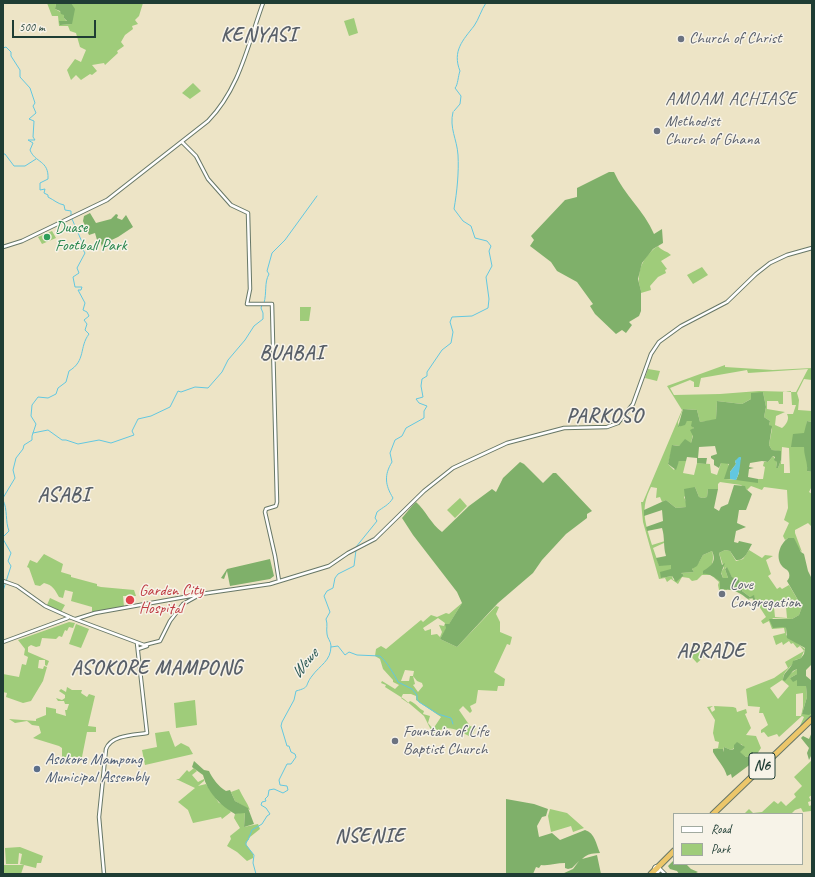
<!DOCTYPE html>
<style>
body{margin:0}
#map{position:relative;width:815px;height:877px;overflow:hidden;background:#ede4c6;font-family:Caveat,sans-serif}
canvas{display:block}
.frame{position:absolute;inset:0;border:4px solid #1f3d34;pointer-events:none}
.legend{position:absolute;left:673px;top:813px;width:130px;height:52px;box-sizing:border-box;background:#f7f3e8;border:1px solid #a1aaa0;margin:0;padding:5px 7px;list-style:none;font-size:12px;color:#1f3d34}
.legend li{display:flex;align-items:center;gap:8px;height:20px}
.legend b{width:20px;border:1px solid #a1aaa0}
.scale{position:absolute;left:12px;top:20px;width:84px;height:18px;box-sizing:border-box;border:2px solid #1f3d34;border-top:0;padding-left:5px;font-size:12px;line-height:14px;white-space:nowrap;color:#1f3d34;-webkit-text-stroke:3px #f7f3e8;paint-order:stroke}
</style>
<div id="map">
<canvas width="815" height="877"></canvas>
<div class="frame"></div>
<ul class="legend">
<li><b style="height:5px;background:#fff"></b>Road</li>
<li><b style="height:11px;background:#9fcc7a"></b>Park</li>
</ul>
<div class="scale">500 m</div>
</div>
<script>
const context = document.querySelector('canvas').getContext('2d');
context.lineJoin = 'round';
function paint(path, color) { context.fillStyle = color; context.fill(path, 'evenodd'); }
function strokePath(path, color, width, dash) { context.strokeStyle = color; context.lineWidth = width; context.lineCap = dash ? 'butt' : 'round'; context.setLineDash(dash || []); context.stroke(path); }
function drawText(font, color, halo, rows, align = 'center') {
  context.font = font + ' Caveat,sans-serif'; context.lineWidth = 3; context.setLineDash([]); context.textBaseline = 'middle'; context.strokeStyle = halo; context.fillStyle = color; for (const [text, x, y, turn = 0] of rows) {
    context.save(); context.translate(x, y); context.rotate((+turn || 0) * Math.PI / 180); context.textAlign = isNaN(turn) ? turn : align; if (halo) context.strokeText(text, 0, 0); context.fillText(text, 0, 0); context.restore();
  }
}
paint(new Path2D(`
 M47,3H56L55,9L64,14V18L67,22L60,25L72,24L71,3H143L139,16L135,20L138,24L132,26L133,29L125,35L121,42L124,46L117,51L118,53L105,65L104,63L92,65L97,71L92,75L90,74L81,80L76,75L71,80L67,70L75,59L81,62L86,50L80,47L76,33L70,31L68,26H59L58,16H52Z
 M354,18L358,33L349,36L344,21Z
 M193,83L201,91L190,99L182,93Z
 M52,231L56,238L42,244L38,237Z
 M658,246C662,251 667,251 671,255L661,261L667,269L665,270L666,273L658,277L650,286L651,290L641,293C641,288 638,283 639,278C639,265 647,253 658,246Z
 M702,267L708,275L693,284L687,275Z
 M300,307H311L309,321H300Z
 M725,365V367L773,370L812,368V380L804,379L797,393L799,400L798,410L812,411V422L807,421L804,447L808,463L807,471L812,472V486L809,492L812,494V527L808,523L795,530V533L802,552L788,538L785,540L783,536L789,523L784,520L788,508L787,490L764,487L762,490L751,486L747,490L741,485L720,482L718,484V489H708L707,497L703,498L699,497L695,487L684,497L687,504L686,507L676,508L666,500L662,502L660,497L656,498L657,488L651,487C640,509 645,522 652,545L665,541L664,543L653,548L659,565H671V570L661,578L672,576L673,580L684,575L681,573L694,572L692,569L699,562L703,555L712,551C714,557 713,563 710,569H706V573L712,575L727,588H728L737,591L748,599H755L754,596L750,597L742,591L746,584L744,583L739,584V581L732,577L726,567L725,569L728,578H723L721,572L724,568L719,553L725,550L730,551L736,561L743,559L749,550L762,558L765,555L773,556L766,560L771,574L768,576L777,589L780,587L782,589L789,585L802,607L799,615L792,619L772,618L786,628V635L805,649L801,658L795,660C792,667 783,671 783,679L797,669V674L790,678L798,680L797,686H806L807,697L802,714L812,713V715L799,728L804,717L802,716L779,737L777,734L768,737L764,732L761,733V730L768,725L763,713H759L760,707L748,706L746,689L774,678L788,668L785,662L804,651L800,646L797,648L793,643L791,644L789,641L783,645L782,642L776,645L773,636L785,633L784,628L772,629L769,621L763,624L761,621L766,617L757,603L751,598L749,600L737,591L728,588L727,590H719L718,585L719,582L711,575H702L697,580L692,581L689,578L682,577L678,584L671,579L667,582L665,578L659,579L643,522L641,502H643L682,410L667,386ZM808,369L796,392L759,391L720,394L674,395L670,388L690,380L694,382V387H699L701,378L747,370L748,373ZM791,391L792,405H796L793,414H787C790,419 786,425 782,428L775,425L776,416L785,412L767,409V401H778L779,404H783V392ZM763,392L766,407L764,417L770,421L769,425L772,429L769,445L772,450L778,451L781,460L778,468H776L777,462L773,456L768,462H764L763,466L765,467L763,479H758V481L725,479L729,466L727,462L721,463L717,475L711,473L710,464L697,463L694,475L683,473L686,461H679L674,470L668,464L673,445L679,446L683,443H691C693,435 695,429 692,421H687L679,427L678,422L683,409L697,410L700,422L716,420L717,401L742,404ZM782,447L789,448L790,473H784V464H781ZM774,607H786L787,618L775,617ZM782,680L789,686L778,699L770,688ZM803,693V707L801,716H796V694Z
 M648,369L660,371L657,381L645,378Z
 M460,498L467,506L455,518L447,510Z
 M44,554L63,564L61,572L71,575V577L97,584V586L101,587L134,590L136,596H123L124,607L92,613V607L71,601L73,592L65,590L63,598L59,597C55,590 53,585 44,583L40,586L35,585L29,568L27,567L30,560L37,563Z
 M50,598L65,605L61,612L47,605Z
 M462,603L440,639L457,647L496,606L499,607L496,614L500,622V632L512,637L510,645L507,644L494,672L505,679L504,686H498L497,691L478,690L476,703L470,706L472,711L470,713L463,706L459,710L470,726L476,728L471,737L463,733L461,729L459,731C449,726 441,728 433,734L424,716L404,699L385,687L386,685L381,683L382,681L395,689L399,685L393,682V680L383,669L380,659L375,656L376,649L381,646L386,649L421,620L423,622L431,615L437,617L446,613L449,614ZM438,618L445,623L444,626L439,625L442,632L440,637L437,634L431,635V629L425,631L423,628ZM405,670L414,671L413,676L417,681L422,683L423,686L418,692L413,685L415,684L413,676H410L409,681H401ZM403,694H411L416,696V700L441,717L433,729L428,723L430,716L423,714L424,711C419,709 416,703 410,701L408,703L401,698Z
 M69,622L75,623L73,628L69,627L67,631L65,630L62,637L59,636L56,639L42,638L40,646L36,647L31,645L28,647V652L49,661L47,666L45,665V660H39L38,668L43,669L44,666L47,667L43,681L31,701L23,703L6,697L7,693L3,692V674L19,677L22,664L26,665L28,657L24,655L25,649L18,640Z
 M76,624L89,629L81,648L69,644Z
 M694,644L705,656L697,663L688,653Z
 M67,687L72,690H82L81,693L87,697L89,694L95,696L88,726L96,727V732H87L82,757H62V748L59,746L33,738L41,733L39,726L32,725L27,721L15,723L9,719L36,721V719L46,715V707L56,709V713L66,716L65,710H67L69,704H65L64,701H58L56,698L62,700L65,698V695L59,691L61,689L66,692Z
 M195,700L197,725L176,728L174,703Z
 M713,706L710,708L712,712L715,710L714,706L733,707L736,708L737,712L746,709L747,713L745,714L751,728L746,735L756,736L761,748L753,760L751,756L746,757L739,752L743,746L741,744L731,750L724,747L723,752L720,749H713L718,748L719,742L715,741L713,733L715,720L707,707Z
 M169,731L175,747L181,743L189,747L193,754L145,765L142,750L157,747L155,733Z
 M812,760V795L809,797L811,801L808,802L809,806L812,805L811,811L803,812L801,808L795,810L791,814L745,813L749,809L753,813L762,812L774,801L778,804L781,801L786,806L796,797L794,794L802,786L794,777Z
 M194,768L197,771L192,775L198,782L204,779V781L198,786L206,784L219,803L224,804L231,812L222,819L221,817L193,823L188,810L178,802L195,788L176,779H179L187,770L189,772Z
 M239,789C242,796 247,802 250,810L235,801L231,792Z
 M550,809L567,813L584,828L573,832L571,826L551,832L548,816Z
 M245,812L244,827L258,824L260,829L250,837L246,844L253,854V858L247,861L237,852L227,846L231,839L230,836L240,828L234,818L235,814Z
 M20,847L43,856L41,863H37L36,868L20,864L22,854L19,853L18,864H6L5,848Z
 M3,865H24L21,874H3Z`), '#9fcc7a');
paint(new Path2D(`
 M56,3H71L75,9L72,24L60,25L59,21H67L64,18V15L61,14L60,11L55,9Z
 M609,172H614C624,195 644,210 654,234L662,229L663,243L653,249L642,263L638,279L641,291V311L639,316L629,322L632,325L626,333L622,330L616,334L595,314L590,306L593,304L577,282L557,271L551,262L530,246L534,240L531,236L565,200L577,197V188Z
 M90,213L96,223L111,219L116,214L118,215L117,218L122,220L126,215L133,227L118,237L103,244L102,247L100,240H97L95,233L89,235L83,221L84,216Z
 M763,392L766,407L764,417L770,421L769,425L772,426L769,445L772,450L781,451V460L778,468H776L777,462L774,460L775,457L773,456L768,462L762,461L750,463L749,467L754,468L749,469L748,477L758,479V483L736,480L739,473L738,464L741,458L735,461L736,464L730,472V479H724L729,464L721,463L719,468L714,465V460L711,458V456L717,454L715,446L699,447L698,458H707L706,464L697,463V458L687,457L686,461H679L676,470L668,464L672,445L679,446L685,439L691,443L693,436L690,430L694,428L691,426L692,421H687L685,425L678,427L683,409L697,410L700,422L716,419L717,401L742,404L751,399V393Z
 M807,421L812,422V472L807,471C808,462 804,457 804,447H791L793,434L804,433Z
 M520,462L524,464L543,483L553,473H556L592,511L587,514V518L566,534L542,560L533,573L498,603L457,647L440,639L446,628L445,624H449L462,603L457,592L413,535L402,518L412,506L416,502C426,511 431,524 442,532L469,506L492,489L496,492L503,478Z
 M734,485L745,486L746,489L752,494L746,510H739L737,523L746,527L736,531L734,542L738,543L739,541L752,544C748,551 745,561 736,560L730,551L725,550L719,553L722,565L725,563L721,573L723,578H728L725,569L727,567L732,577L739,580V583L742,581L746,584L742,591L750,597L754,595L756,602L752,598L748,599C736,590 734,590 720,589V582C714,577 709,573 703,574V571C711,566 717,562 712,551L703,555L697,566L692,569L694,572L681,573L684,575L676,582L672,576L661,578L660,572L671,569V565L659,566L656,558L666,556C663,546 665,537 662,528L647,531L646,527L663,521L662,510L644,516V510L666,500L676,508L686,507L684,489L695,487L699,497L703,498L707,497L708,489H718L714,508L719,511L721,507L728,504Z
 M788,538H794L801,552L804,554L808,571L812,579V664L806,670V676L812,681V713L809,715L802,714L807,697L806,686H797V680L793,682L790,678L797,674V669L793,671L785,681L783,680C783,671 792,669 793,661L801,658L804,654L805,648L787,638L786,628L783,627L773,628L769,619H792L799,615L802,607L787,581C789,579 790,576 789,573C788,569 784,569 782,566C775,557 780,544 788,538Z
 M270,559L274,576L270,579L230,586L227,571L224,579L221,578L227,569Z
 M812,732V754L809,760L807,753L809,748L801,738L803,736L809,739Z
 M737,742L745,747L740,752L746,757L751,756L753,758L752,763L732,778L731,774L727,776C724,766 718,761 713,752V749H723L724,752V747L731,750L734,749V745Z
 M194,761L204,770L209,771C212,778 219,787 226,791L230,790L235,801L248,808L254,824L244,827L245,813L235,814C221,806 207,792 203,775L192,767Z
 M506,799L534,804L548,809L546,816L542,817L537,826L539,837L552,833L560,840L585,830C595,833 596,844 600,853C590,854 589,853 582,859L597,855L601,874H562L573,869L579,861L572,868L568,869L565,868V863C556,863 550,866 541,865L539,868L536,867L533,874H506Z
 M674,860V864H686L691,869L698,872L694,874H679L677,871L670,869L668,866Z`), '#7fb06a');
paint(new Path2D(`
 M739,457H741C740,464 740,473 736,480L730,479V472L736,464L735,461Z`), '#62c7e0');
strokePath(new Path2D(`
 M3,48L6,47L11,52V56L20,70V77L30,88L35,103L33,106L36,113L29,119L34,121L33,137L35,140H28L33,143L30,150C35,163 49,160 48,179L40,183V190L45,189L44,193L48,195V197C54,200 58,204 64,205L65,210L71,211V217
 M454,111L460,104L461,96L455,88C458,85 458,76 460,71C452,51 463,40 474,26C479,19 481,10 486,3
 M3,154H5L14,166H25L36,159
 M264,303C267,293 264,283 269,274L267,271L272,253L285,240L317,196
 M33,433L48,430L62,440H66L78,444L99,440L111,443L134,435L132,431L138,419L151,416L170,407L178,391L181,392L195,387L208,388L222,372L228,360L245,340L254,326L263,319V313L261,308L262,305
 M3,498L15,478L13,470L16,458L23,449L24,445L32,440V436L36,424L31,416L32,405L38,397L48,398L56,394L58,388L66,382L69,371C86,361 79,347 89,334L85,330L87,324L84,320L89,316L87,312L83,310L85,303L78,290H81L82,287H75L73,277L79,273L77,268L85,253L80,245L82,242L72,219
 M3,500C8,510 5,521 9,531L3,537
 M3,539L11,553L8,561L11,566L3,591
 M356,547L377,521L375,518L377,512C383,507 389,505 393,498C385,485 384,475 392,462L390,453L395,440L402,436L406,428L424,418V411L427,406L419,403L416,399L423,397L421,386L422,379L427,376V372L442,350L451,343L453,332L450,322L452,317L472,316L488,308L489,299L486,277L492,266L489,251L491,246L487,241L475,238L471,226L463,221L454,209C457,192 459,172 458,155C457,139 449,128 453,112
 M331,647L338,646L345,655L349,652L357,655L380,656C387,662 394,674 398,682L412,689L417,695V699L419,702L438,714L451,718L453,724
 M256,874L253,863L254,855L246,845V842L248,840L252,830L262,824L267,816L270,814L266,808L261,805L262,802L266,801L265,799L268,796L269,790L274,789L283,793L288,790L287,786L280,785L279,780L287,764H291L296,757L295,754L291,752L289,746H287L281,726L282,722L294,700L296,691C311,687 304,686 312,676C320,665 331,661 331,646C331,641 327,638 327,634C326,628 328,625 326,619L330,612L324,596L327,591L333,588L335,578L338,574L354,566L356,550`), '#62c7e0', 1);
const minor = new Path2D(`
 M182,142L196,156L208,179L231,205L248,213L250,289L247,304H272L277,502L276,506L266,509L265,512L275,556L279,581
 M3,247L22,241L107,200L208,121C240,88 248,44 263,3
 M3,581L17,586L45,606L72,618L144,645L160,641L170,621L183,604L201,594L270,584L329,566L348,553L375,539L424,491L453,468L507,443L564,428L607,427L618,423L633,404L651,354L659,342L681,326L727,302L756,274L770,263L787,255L812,248
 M76,619L95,613L196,595
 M3,642L68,618
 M138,649L147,646
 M654 869a3 3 0 1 1 6 0a3 3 0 1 1-6 0Z
 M660,869L665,874
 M104,874L99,817L106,749C111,735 134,735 147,733L137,643`);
const highway = new Path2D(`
 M713,814L812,719
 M651,874L674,851`);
strokePath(minor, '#677767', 4.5);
strokePath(highway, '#677767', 7);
strokePath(minor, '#fff', 2.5);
strokePath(highway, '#ecc669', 5);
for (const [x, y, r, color] of [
 [681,39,4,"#6b7280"],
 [657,131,4,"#6b7280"],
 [47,237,4,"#2e9e5b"],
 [722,594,4,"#6b7280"],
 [130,600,5,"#e0444e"],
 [395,741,4,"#6b7280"],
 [37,769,4,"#5c6f8a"]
]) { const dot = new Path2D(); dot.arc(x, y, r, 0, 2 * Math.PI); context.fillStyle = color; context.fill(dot); strokePath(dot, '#f7f3e8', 1.5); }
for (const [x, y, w] of [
 [762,766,26]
]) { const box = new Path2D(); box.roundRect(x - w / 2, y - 13, w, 26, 3); context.fillStyle = '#f7f3e8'; context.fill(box); strokePath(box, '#1f3d34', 1); }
drawText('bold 15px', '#1f3d34', null, [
 ["N6",762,766]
]);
drawText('16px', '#5b616d', '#f7f3e8', [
 ["Church of Christ",689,39],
 ["Methodist",665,122],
 ["Church of Ghana",665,140],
 ["Love",730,585],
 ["Congregation",730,603],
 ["Fountain of Life",403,732],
 ["Baptist Church",403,750]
], 'left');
drawText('16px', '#27864d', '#f7f3e8', [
 ["Duase",55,228],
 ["Football Park",55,246]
], 'left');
drawText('16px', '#be3a42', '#f7f3e8', [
 ["Garden City",139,591],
 ["Hospital",139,609]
], 'left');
drawText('16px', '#4e5e75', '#f7f3e8', [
 ["Asokore Mampong",45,760],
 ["Municipal Assembly",45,778]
], 'left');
drawText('italic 17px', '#2c5956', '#f7f3e8', [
 ["Wewe",305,664,-51]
]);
context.letterSpacing = '1px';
drawText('18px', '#596069', '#f7f3e8', [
 ["AMOAM ACHIASE",731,99]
]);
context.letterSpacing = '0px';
context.letterSpacing = '1px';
drawText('bold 20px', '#596069', '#f7f3e8', [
 ["KENYASI",259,36],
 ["BUABAI",292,354],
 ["PARKOSO",605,417],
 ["ASABI",64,496],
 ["APRADE",711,652],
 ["ASOKORE MAMPONG",157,669],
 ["NSENIE",370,837]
]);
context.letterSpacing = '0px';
</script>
